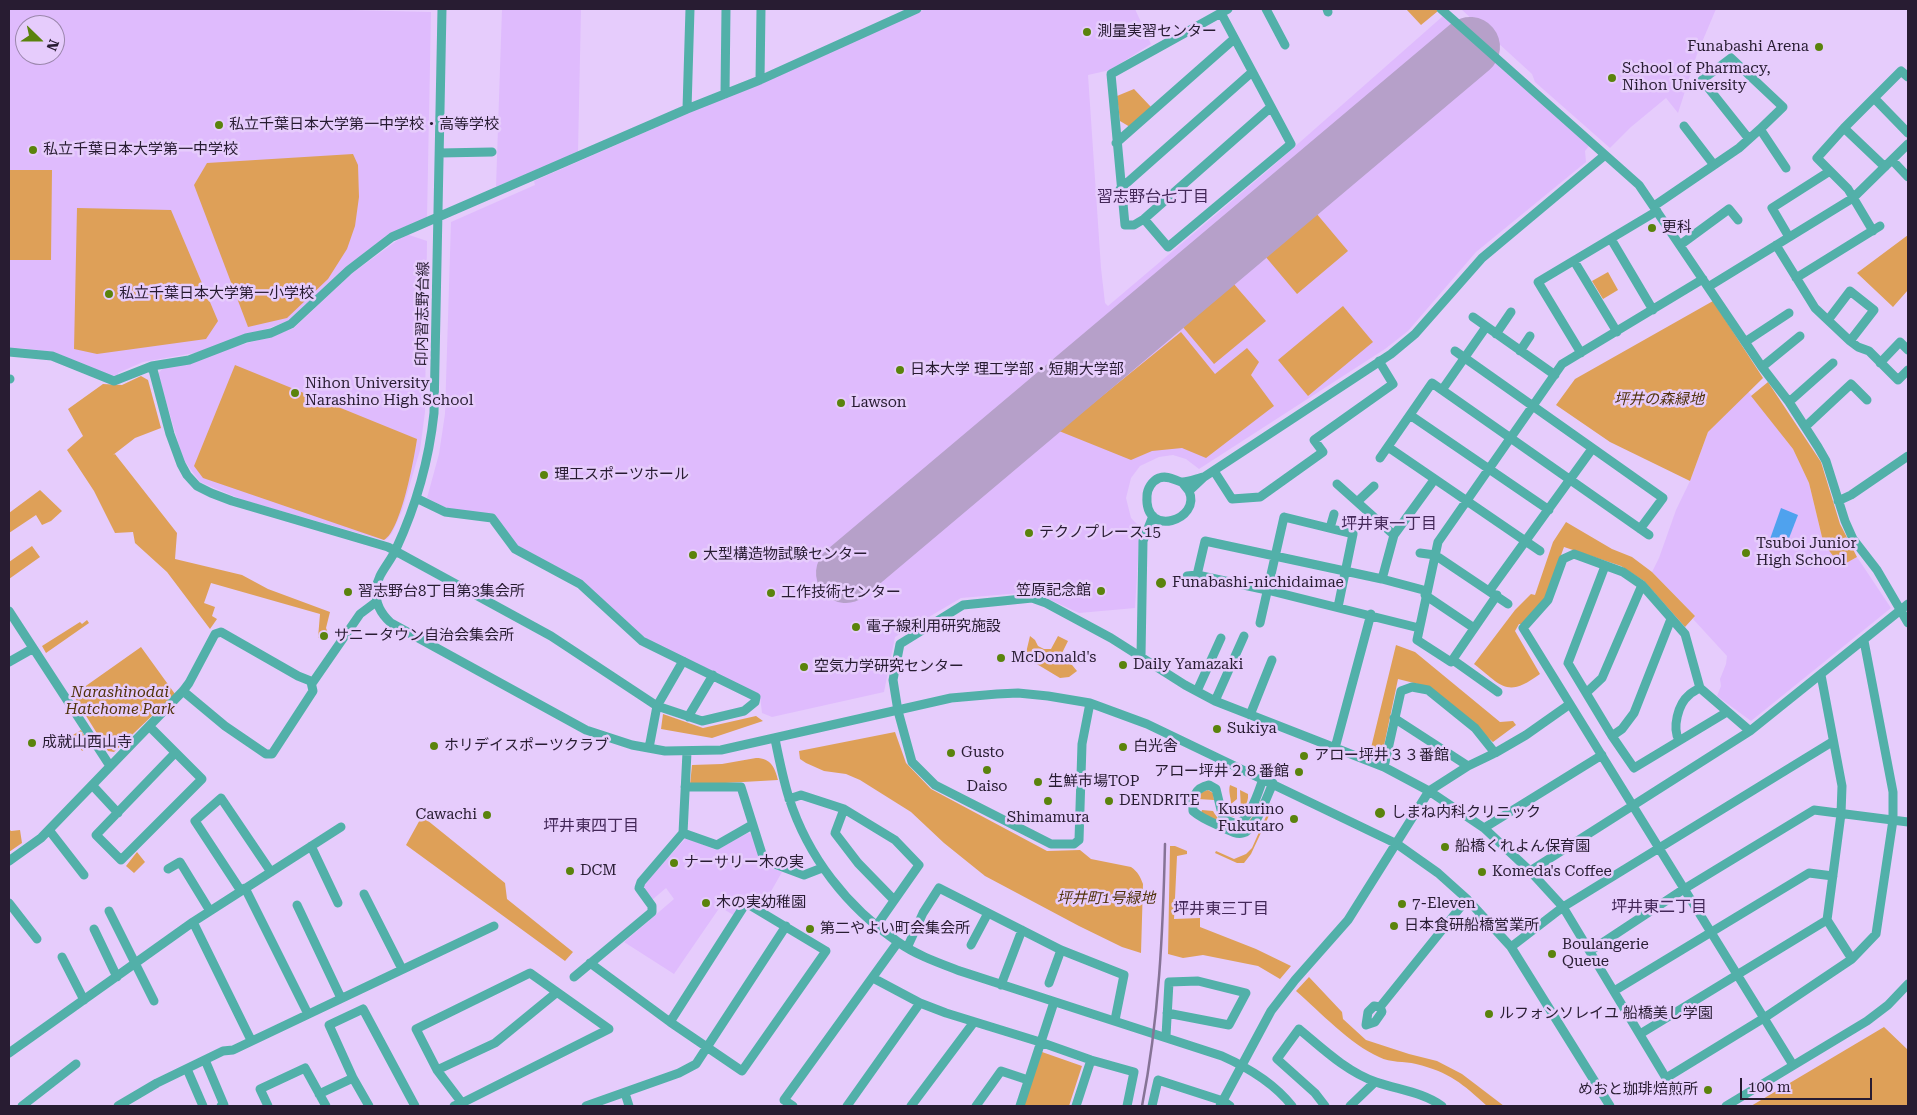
<!DOCTYPE html>
<meta charset="utf-8">
<style>
body{margin:0}
#map{position:relative;width:1917px;height:1115px;overflow:hidden;background:#e6ccfc;font-family:"Roboto Serif",serif}
canvas{display:block}
.frame{position:absolute;inset:0;border:10px solid #281c32;pointer-events:none}
.north{position:absolute;left:15px;top:15px;width:50px;height:50px;box-sizing:border-box;background:#e6ccfc;border:1px solid #9a86ab;border-radius:50%;rotate:112deg;font-size:14px;font-weight:700;line-height:20px;text-align:center;color:#281c32}
.north::after{content:'';display:block;margin:auto;width:18px;height:22px;background:#5a830c;clip-path:polygon(50% 0,100% 100%,50% 72%,0 100%)}
.scale{position:absolute;left:1740px;top:1078px;width:132px;height:22px;box-sizing:border-box;border:2px solid #281c32;border-top:0;padding-left:6px;font-size:15px;line-height:18px;white-space:nowrap;color:#281c32;-webkit-text-stroke:4px #e6ccfc;paint-order:stroke}
</style>
<div id="map">
<canvas width="1917" height="1115"></canvas>
<div class="frame"></div>
<div class="north">N</div>
<div class="scale">100 m</div>
</div>
<script>
const context = document.querySelector('canvas').getContext('2d');
context.lineJoin = 'round';
function paint(path, color) { context.fillStyle = color; context.fill(path, 'evenodd'); }
function strokePath(path, color, width, dash) { context.strokeStyle = color; context.lineWidth = width; context.lineCap = dash ? 'butt' : 'round'; context.setLineDash(dash || []); context.stroke(path); }
function drawText(font, color, halo, rows, align = 'center') {
  context.font = font + ' "Roboto Serif","Noto Sans JP",serif'; context.lineWidth = 5; context.setLineDash([]); context.textBaseline = 'middle'; context.strokeStyle = halo; context.fillStyle = color; for (const [text, x, y, turn = 0] of rows) {
    context.save(); context.translate(x, y); context.rotate((+turn || 0) * Math.PI / 180); context.textAlign = isNaN(turn) ? turn : align; if (halo) context.strokeText(text, 0, 0); context.fillText(text, 0, 0); context.restore();
  }
}
paint(new Path2D(`
 M9,9H308L431,12L427,218L404,227L289,321L200,352L143,362L118,373V376L108,375L54,352L21,348L9,349ZM25,25H55V55H25Z
 M502,9H581L578,152L496,187Z
 M926,9H1135L1151,44L1110,70L1088,75L1101,268L1105,303L1108,306L1266,172L1443,16L1589,146L1585,151L1586,162L1476,252L1408,331L1385,349L1199,469L1186,459L1173,455L1159,457L1140,466L1131,478L1126,498L1131,518L1140,527L1135,608L1079,613L1033,592L961,598L895,637L884,692L772,717L762,713L760,696L645,638L580,580L517,547L494,515L446,508L427,498L439,454L445,414L451,222L535,185L534,181Z
 M1461,9H1716L1697,54L1678,113L1666,98L1631,127L1610,148L1535,82L1532,74Z
 M406,234L427,241L425,412L420,450L402,511L392,533L387,539L383,540L243,500L200,482L183,459L158,374L163,368L272,336L294,328L351,274Z
 M1748,391L1793,449L1809,483L1822,537L1841,566L1857,557L1891,608L1751,721L1717,696L1721,686L1720,679L1726,664L1727,656L1693,619L1695,616L1652,572L1659,558L1676,510L1690,481L1708,432Z
 M748,833L753,834L762,864L782,872L761,909L746,900L735,916L720,907L674,974L624,942L674,899L666,888L652,900L644,890V884L686,838L716,850Z`), '#dfbbfd');
paint(new Path2D(`
 M1406,9H1436L1438,11L1421,25Z
 M1134,89L1151,107L1130,127L1120,121L1117,96Z
 M353,154L358,165L359,197L355,226L347,249L328,279L287,318L248,327L194,185L207,163Z
 M9,170H52L51,260H9Z
 M77,208L171,210L218,321L206,339L97,354L74,349Z
 M1316,213L1348,251L1297,294L1265,256Z
 M1908,235V290L1893,307L1857,273Z
 M1608,272L1618,290L1603,299L1592,281Z
 M1233,283L1266,321L1214,364L1182,326Z
 M1713,301L1763,378L1708,432L1690,481L1610,442L1556,405L1575,379Z
 M1343,306L1373,342L1308,396L1278,360Z
 M1181,332L1215,374L1247,348L1259,362L1251,375L1274,406L1206,458L1182,448L1152,451L1131,460L1059,431Z
 M235,365L417,439C414,459 401,531 384,540L203,478L194,466Z
 M141,376L148,380L161,428L135,438L113,455L115,454L177,533L175,559L242,575L268,589L330,612L326,628L328,633L318,638L320,614L211,583L204,603L215,607L212,616L217,619L210,629L167,572L135,543L133,532L115,533L94,491L67,450L83,436L68,409L103,384L122,385Z
 M1768,382L1821,462L1840,524L1857,557L1841,566L1827,548L1822,537L1809,483L1793,449L1751,396Z
 M40,490L62,511L51,521L42,525L36,515L9,533V513Z
 M1566,522L1612,549L1632,557L1652,572L1695,616L1685,627L1644,581L1621,566L1564,547L1545,599L1524,624H1519L1515,631L1540,674C1507,698 1503,687 1474,664L1515,610L1531,594L1535,595L1553,542Z
 M32,546L40,557L9,579V562Z
 M87,620L89,623L46,653L42,646L80,622L82,624Z
 M1030,636L1035,640L1038,646L1044,649H1051L1058,636L1068,641L1061,655L1060,659L1072,665L1077,671L1069,677L1060,678L1025,657Z
 M1396,645L1415,652L1500,722L1513,721L1516,725L1493,742L1430,687L1398,679L1381,760L1369,756Z
 M141,647L175,694L114,752L108,751L73,695Z
 M663,714L703,728L756,716L763,721L712,738L661,729Z
 M81,730L90,745L82,751L73,735Z
 M895,732L906,763L931,789L1047,851L1080,850L1091,859L1131,867C1138,872 1140,876 1143,884L1141,953L1122,947L1079,926L985,876L944,843L911,812L860,780L846,774L824,771L806,763L800,759L799,751Z
 M756,758C771,758 775,768 778,780L690,785L692,765L722,764Z
 M1230,785L1237,788V799L1231,804C1231,798 1228,791 1230,785Z
 M1208,790L1213,793L1214,800L1198,799L1202,792Z
 M1240,790L1248,794C1249,804 1242,812 1233,817L1228,815L1225,809H1229L1230,806L1236,810L1241,809Z
 M1261,800L1263,801C1256,814 1252,829 1234,830L1201,813L1202,810L1213,811C1219,823 1237,835 1249,821C1254,816 1257,806 1261,800Z
 M1271,803L1273,807L1251,854L1244,863H1237L1215,853L1216,851L1234,859L1246,854L1252,848L1268,812Z
 M422,816L505,883L507,899L573,952L565,961L406,845Z
 M9,829L11,831L20,830L22,843L9,852Z
 M1170,846H1175L1187,851V854L1177,856L1174,919L1200,918V927L1256,949L1291,966L1280,979L1258,966L1203,955L1183,958L1168,954Z
 M137,852L145,862L134,873L126,866Z
 M1309,977L1342,1012L1343,1019L1366,1040L1409,1054L1437,1061L1462,1074L1504,1106H1487C1463,1084 1449,1072 1416,1064C1404,1061 1391,1063 1379,1057C1350,1044 1320,1012 1296,991Z
 M1884,1027L1908,1050V1106H1751Z
 M1042,1052L1082,1066L1069,1106H1023Z`), '#dea058');
paint(new Path2D(`
 M1781,508L1798,515L1786,546L1770,539Z`), '#4fa2ee');
strokePath(new Path2D(`
 M846,573L1470,47`), '#b6a0c9', 60);
strokePath(new Path2D(`
 M442,9L434,413C429,460 416,506 396,549C390,563 377,574 376,590C375,604 381,614 391,623L586,730L632,745L665,751L721,750L951,698L997,694L1018,693L1048,696L1090,703L1147,724L1397,844L1438,873L1467,899L1511,947L1610,1106
 M1228,9L1111,74L1125,225H1134L1144,219L1271,107
 M1266,9L1285,45
 M1327,9L1328,12
 M1441,9L1639,185L1762,367L1789,402L1818,447L1826,461L1845,521L1853,539L1877,570L1908,623
 M760,80L761,9
 M725,94L726,9
 M1875,99L1908,133
 M687,109L690,9
 M1684,126L1714,165
 M1844,128L1885,167
 M1760,129L1786,168
 M1116,143L1234,39
 M440,153L492,152
 M1892,160L1908,177
 M1120,189L1251,73
 M1654,206L1739,148C1754,135 1769,121 1783,107L1731,58L1702,80L1749,139
 M1144,219L1168,247L1291,144L1221,13
 M1873,231L1848,189L1817,158L1844,128L1901,71L1908,77
 M1789,237L1772,208L1830,171
 M1611,239L1653,310
 M1680,245L1729,209L1738,220
 M1776,245L1815,308L1850,341L1858,347L1869,351L1898,380L1908,370
 M1574,261L1617,332
 M1796,278L1880,226
 M1708,287L1853,198L1908,144
 M1473,317L1555,375
 M1828,320L1850,291L1874,310L1850,341
 M1496,334L1511,312
 M1745,342L1789,313
 M1455,351L1663,498L1640,529
 M1520,351L1530,336
 M9,352L52,356L114,381L152,366L189,360L246,338L271,333L291,324L349,270L392,237L687,109L760,80L917,9
 M1581,353L1538,282L1657,211
 M1880,363L1900,342L1908,350
 M152,366L170,434L181,464L187,475L197,486L211,493L232,501L388,547L551,636L657,706L702,721L744,711L755,702L756,697L642,641L580,584L515,549L492,518L445,512L416,498
 M1762,367L1800,336
 M9,379H10
 M1442,390L1486,327
 M1789,402L1833,363
 M1410,415L1549,510
 M1805,427L1851,384L1867,400
 M1388,447L1540,551
 M1380,458L1432,383L1649,535
 M1214,471L1232,499L1260,497L1323,452L1314,440L1393,384L1379,361
 M1182,482C1184,485 1187,488 1189,491C1202,520 1144,539 1147,496C1147,489 1152,481 1159,478C1168,475 1174,480 1181,482C1187,483 1198,478 1204,477
 M1337,484L1394,535
 M1189,491L1204,477L1391,354L1415,334L1482,258L1605,155
 M1838,501L1851,495L1908,456
 M1357,502L1374,486
 M1330,528L1334,514
 M1420,553L1435,555L1508,604
 M1605,566L1568,663L1612,736L1634,768L1727,712
 M1197,575L1205,541L1382,579L1427,591
 M1187,576L1197,575L1267,590L1419,628
 M1382,579L1394,535L1434,480
 M1490,590L1592,449
 M1425,595L1474,628
 M1497,595L1451,662L1417,640L1438,542L1562,364L1703,279
 M9,611L110,766
 M1260,623L1284,517L1353,534L1338,607
 M1141,656L1143,541L1153,516
 M1453,660L1498,692
 M9,662L32,649
 M1821,675L1842,786L1841,814L1827,920L1852,959
 M183,691L225,726L266,754H272L313,691L311,682
 M1197,691L1221,638
 M1586,693L1602,678L1642,585
 M1215,701L1244,636
 M1090,703L1082,744L1079,840L1074,844H1051L935,785L912,762L898,711L893,680L900,644L963,605L1032,598L1046,603L1111,638L1185,685L1215,701L1384,767L1429,791L1484,828L1530,871L1563,907L1666,1078L1764,1018L1852,959L1876,934L1893,820V792L1864,641
 M1250,715L1272,660
 M688,717L713,675
 M1394,718L1468,766
 M149,726L202,779L121,860L96,835L175,753
 M1750,731L1700,688L1685,634L1642,585L1623,572L1574,554L1563,559L1548,600L1523,628L1793,1065
 M1612,736L1622,729L1634,713L1671,619
 M775,739C779,759 783,779 789,798C808,857 847,907 898,942C916,955 939,963 960,971L1222,1056C1249,1068 1274,1083 1292,1106
 M1679,740C1672,728 1678,704 1689,695C1692,692 1696,690 1700,688
 M649,748L657,706L683,661
 M1335,748L1371,614
 M1384,767L1401,691L1412,687L1428,690L1475,728L1495,753
 M1263,779C1259,790 1250,820 1238,823C1232,824 1227,820 1223,818L1216,789L1209,785C1195,788 1192,797 1193,811C1201,818 1211,822 1220,826C1227,829 1235,835 1243,833C1256,830 1267,796 1273,783
 M93,786L118,813
 M685,787H741L764,860L804,875L822,868
 M789,799L801,795L844,809L895,840L919,865L877,925
 M844,809L835,833L858,863L894,900
 M1484,828L1602,755
 M49,830L84,875
 M683,833L717,845L752,825
 M311,846L338,903
 M9,861L41,838L183,691L189,683L215,634L221,632L298,676L313,682L360,614L376,602
 M168,869L180,862L210,911
 M1530,871L1750,731L1908,604
 M245,888L308,1014
 M241,891L195,821L221,798L271,872
 M364,894L402,969
 M9,903L37,939
 M297,905L341,998
 M109,911L154,1001
 M193,922L251,1040
 M94,929L117,977
 M971,945L988,913
 M1511,947L1563,907L1832,742
 M907,948L923,913L939,888L1061,950L1124,975L1115,1020
 M1590,951L1684,889L1814,810L1908,822
 M62,957L84,1000
 M590,963L670,1022L742,1071L826,951L746,903L670,1022
 M574,977L652,912V906L639,888L641,882L683,833L687,752
 M873,978L920,1003L946,1013L1040,1042L1091,1060L1134,1072L1127,1106
 M1049,983L1061,950
 M1001,985L1022,930
 M1614,991L1809,873L1833,876
 M1380,1007L1374,1006L1368,1012L1366,1025L1375,1022L1382,1012L1380,1007L1467,899
 M1640,1034L1827,920
 M1166,1036L1169,982L1198,981L1246,993L1229,1025L1167,1013
 M9,1053L193,922L341,827
 M205,1060L224,1105L221,1106
 M187,1069L203,1106
 M437,1070L495,1043L556,993
 M353,1078L329,1025L363,1009L415,1106
 M625,1093L629,1106
 M319,1094L353,1078L369,1106
 M22,1106L76,1064
 M118,1106L157,1083L223,1051L233,1050L494,926
 M268,1106L260,1089L305,1068L326,1106
 M454,1106L462,1103L609,1029L530,973L416,1029L437,1070L462,1103
 M586,1106L679,1073L696,1064L786,926
 M793,1106L784,1100L898,942
 M847,1106L920,1003
 M911,1106L974,1022
 M976,1106L1001,1071L1028,1080
 M1020,1106L1054,1002
 M1076,1106L1091,1060
 M1152,1106L1158,1080L1223,1101L1230,1106
 M1220,1106L1271,1011L1295,980L1348,920L1429,791L1468,766L1495,753L1526,735L1570,704
 M1325,1106L1315,1093L1277,1059L1299,1029C1323,1049 1347,1072 1376,1082C1399,1090 1423,1092 1442,1106
 M1350,1106L1375,1082
 M1726,1106L1867,1021L1888,1005L1908,984`), '#52b0a9', 9);
strokePath(new Path2D(`
 M1142,1106C1159,1019 1163,932 1165,844`), '#867396', 2.5);
for (const [x, y, r, color] of [
 [1087,32,5,"#5a830c"],
 [1819,47,5,"#5a830c"],
 [1612,78,5,"#5a830c"],
 [219,125,5,"#5a830c"],
 [33,150,5,"#5a830c"],
 [1652,228,5,"#5a830c"],
 [109,294,5,"#5a830c"],
 [900,370,5,"#5a830c"],
 [295,393,5,"#5a830c"],
 [841,403,5,"#5a830c"],
 [544,475,5,"#5a830c"],
 [1029,533,5,"#5a830c"],
 [1746,553,5,"#5a830c"],
 [693,555,5,"#5a830c"],
 [1161,583,6,"#5a830c"],
 [1101,591,5,"#5a830c"],
 [348,592,5,"#5a830c"],
 [771,593,5,"#5a830c"],
 [856,627,5,"#5a830c"],
 [324,636,5,"#5a830c"],
 [1001,658,5,"#5a830c"],
 [1123,665,5,"#5a830c"],
 [804,667,5,"#5a830c"],
 [1217,729,5,"#5a830c"],
 [32,743,5,"#5a830c"],
 [434,746,5,"#5a830c"],
 [1123,747,5,"#5a830c"],
 [951,753,5,"#5a830c"],
 [1304,756,5,"#5a830c"],
 [987,770,5,"#5a830c"],
 [1299,772,5,"#5a830c"],
 [1038,782,5,"#5a830c"],
 [1048,801,5,"#5a830c"],
 [1109,801,5,"#5a830c"],
 [1380,813,6,"#5a830c"],
 [487,815,5,"#5a830c"],
 [1294,819,5,"#5a830c"],
 [1445,847,5,"#5a830c"],
 [674,863,5,"#5a830c"],
 [570,871,5,"#5a830c"],
 [1482,872,5,"#5a830c"],
 [706,903,5,"#5a830c"],
 [1402,904,5,"#5a830c"],
 [1394,926,5,"#5a830c"],
 [810,929,5,"#5a830c"],
 [1552,954,5,"#5a830c"],
 [1489,1014,5,"#5a830c"],
 [1708,1090,5,"#5a830c"]
]) { const dot = new Path2D(); dot.arc(x, y, r, 0, 2 * Math.PI); context.fillStyle = color; context.fill(dot); strokePath(dot, '#e6ccfc', 2); }
drawText('15px', '#281c32', '#e6ccfc', [
 ["測量実習センター",1097,32],
 ["Funabashi Arena",1809,47,"right"],
 ["School of Pharmacy,",1622,69],
 ["Nihon University",1622,86],
 ["私立千葉日本大学第一中学校・高等学校",229,125],
 ["私立千葉日本大学第一中学校",43,150],
 ["更科",1662,228],
 ["私立千葉日本大学第一小学校",119,294],
 ["日本大学 理工学部・短期大学部",910,370],
 ["Nihon University",305,384],
 ["Narashino High School",305,401],
 ["Lawson",851,403],
 ["理工スポーツホール",554,475],
 ["テクノプレース15",1039,533],
 ["Tsuboi Junior",1756,544],
 ["High School",1756,561],
 ["大型構造物試験センター",703,555],
 ["Funabashi-nichidaimae",1172,583],
 ["笠原記念館",1091,591,"right"],
 ["習志野台8丁目第3集会所",358,592],
 ["工作技術センター",781,593],
 ["電子線利用研究施設",866,627],
 ["サニータウン自治会集会所",334,636],
 ["McDonald's",1011,658],
 ["Daily Yamazaki",1133,665],
 ["空気力学研究センター",814,667],
 ["Sukiya",1227,729],
 ["成就山西山寺",42,743],
 ["ホリデイスポーツクラブ",444,746],
 ["白光舎",1133,747],
 ["Gusto",961,753],
 ["アロー坪井３３番館",1314,756],
 ["アロー坪井２８番館",1289,772,"right"],
 ["生鮮市場TOP",1048,782],
 ["Daiso",987,787,"center"],
 ["DENDRITE",1119,801],
 ["Kusurino",1284,810,"right"],
 ["Fukutaro",1284,827,"right"],
 ["しまね内科クリニック",1391,813],
 ["Cawachi",477,815,"right"],
 ["Shimamura",1048,818,"center"],
 ["船橋くれよん保育園",1455,847],
 ["ナーサリー木の実",684,863],
 ["DCM",580,871],
 ["Komeda's Coffee",1492,872],
 ["木の実幼稚園",716,903],
 ["7-Eleven",1412,904],
 ["日本食研船橋営業所",1404,926],
 ["第二やよい町会集会所",820,929],
 ["Boulangerie",1562,945],
 ["Queue",1562,962],
 ["ルフォンソレイユ 船橋美し学園",1499,1014],
 ["めおと珈琲焙煎所",1698,1090,"right"]
], 'left');
drawText('15px', '#281c32', '#e6ccfc', [
 ["印内習志野台線",423,314,-89]
]);
drawText('italic 15px', '#51330c', '#e6ccfc', [
 ["坪井の森緑地",1659,400],
 ["Narashinodai",120,693],
 ["Hatchome Park",120,710],
 ["坪井町1号緑地",1106,899]
]);
drawText('16px', '#442859', '#e6ccfc', [
 ["習志野台七丁目",1153,197],
 ["坪井東一丁目",1389,524],
 ["坪井東四丁目",591,826],
 ["坪井東二丁目",1659,907],
 ["坪井東三丁目",1221,909]
]);
</script>
